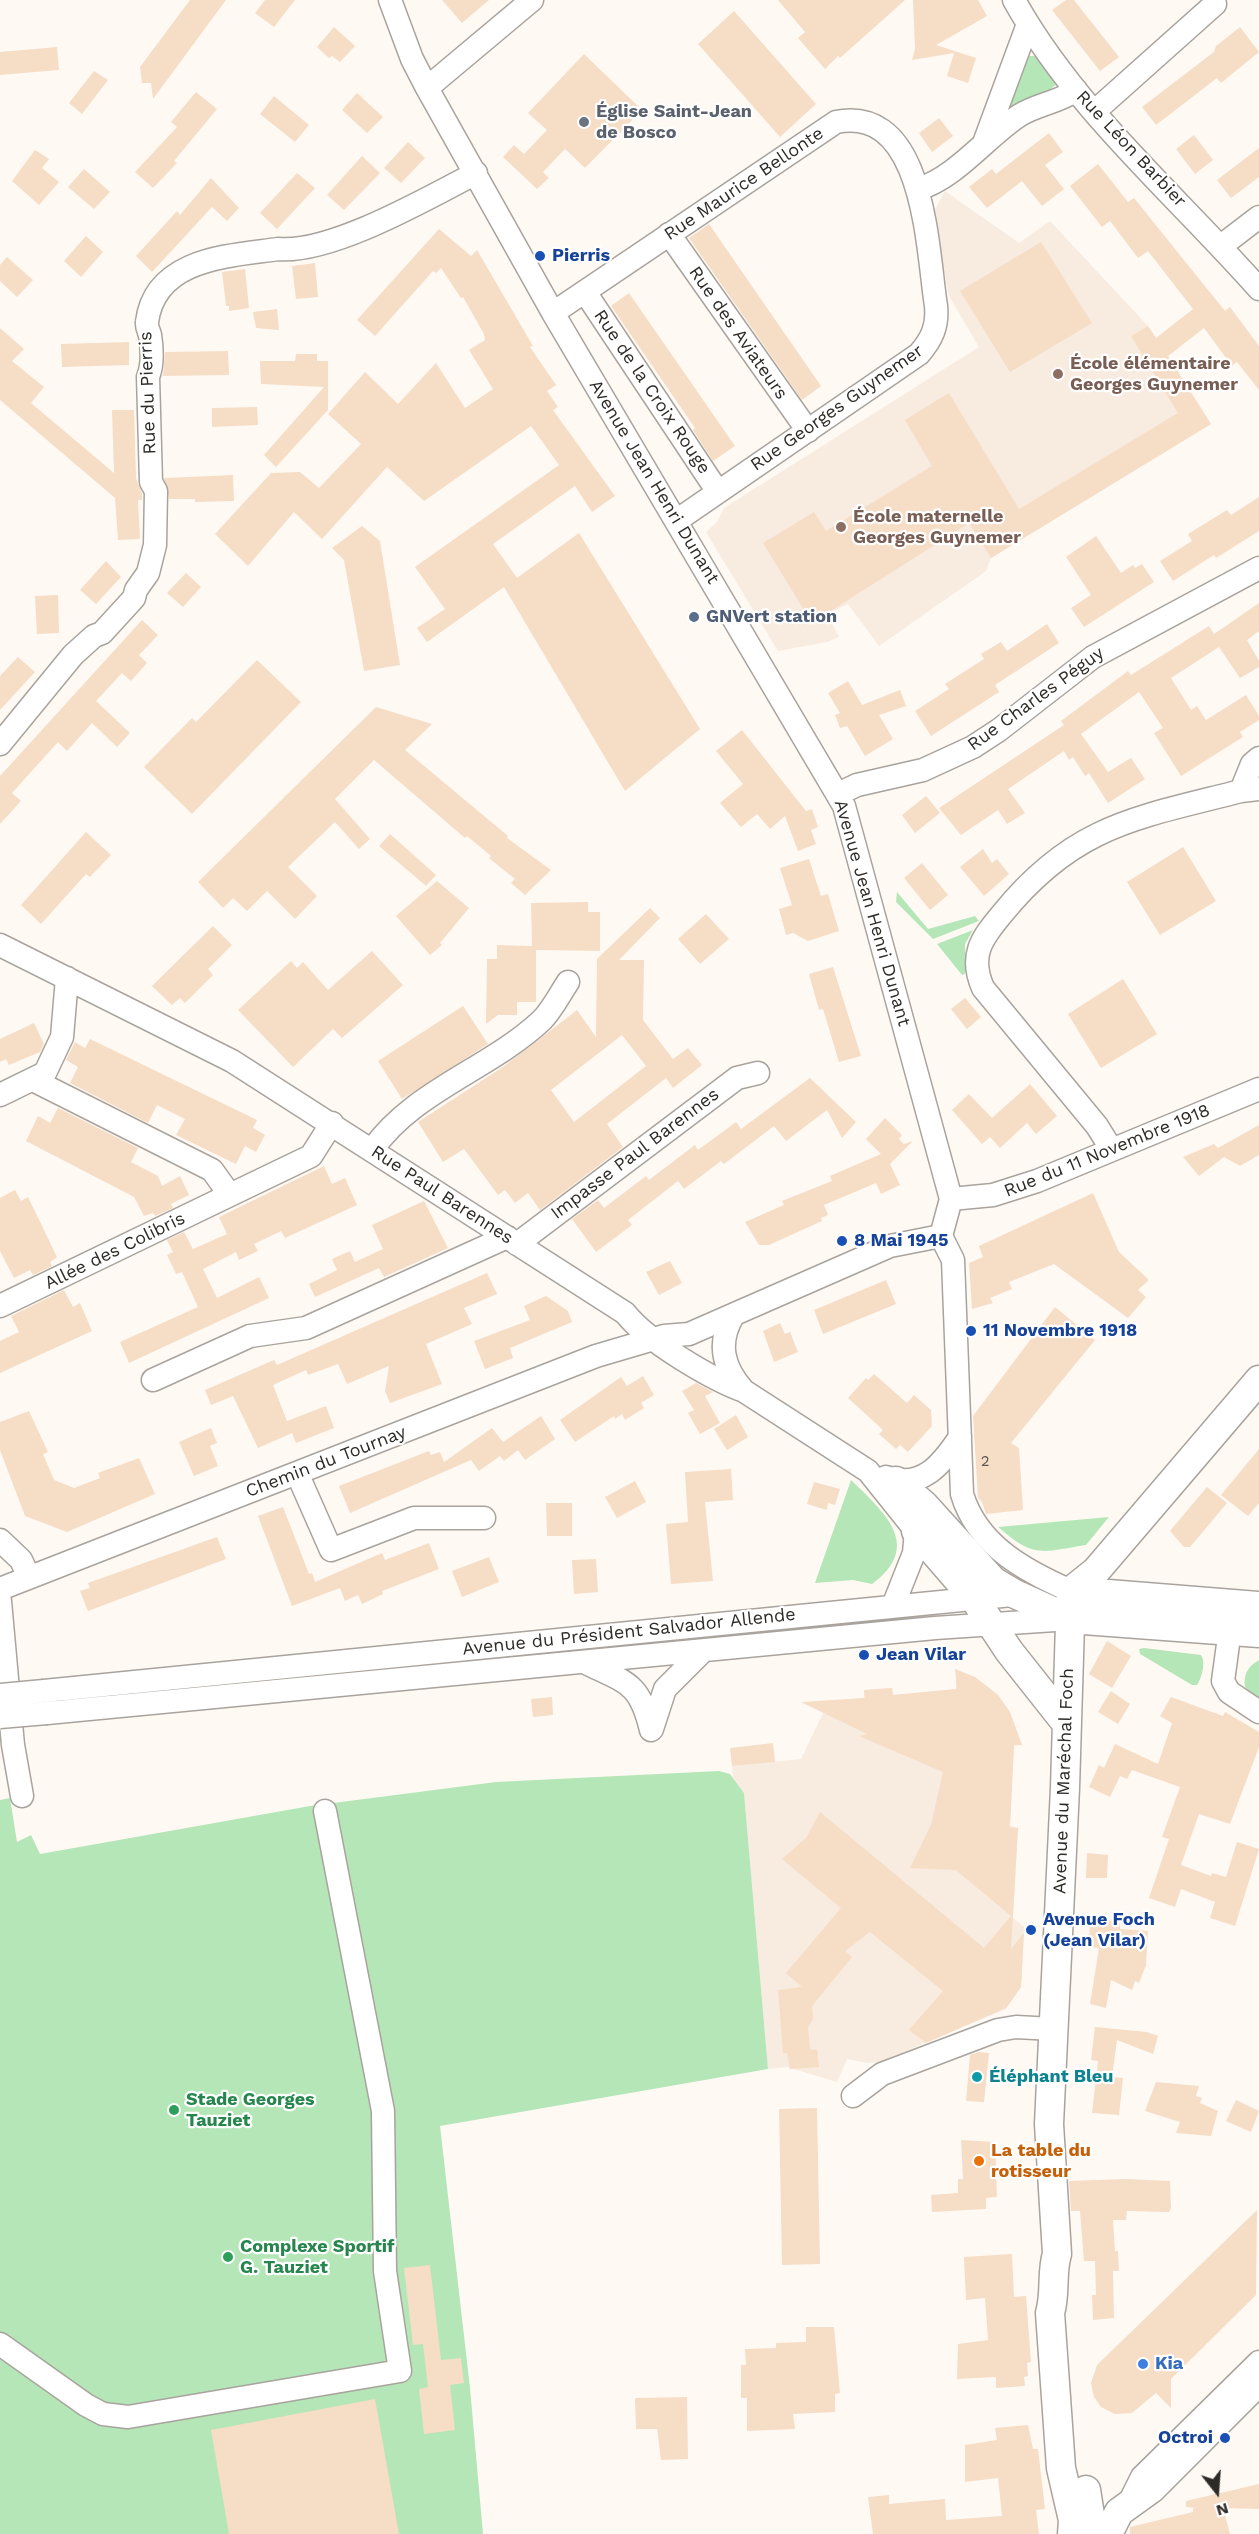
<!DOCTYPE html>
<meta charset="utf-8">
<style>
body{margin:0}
#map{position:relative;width:1259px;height:2534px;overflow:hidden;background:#fff9f4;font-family:"Work Sans",sans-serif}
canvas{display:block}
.north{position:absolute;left:1187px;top:2462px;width:60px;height:60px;-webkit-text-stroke:4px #fff;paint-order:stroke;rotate:163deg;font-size:16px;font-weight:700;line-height:24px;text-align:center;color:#2d2b28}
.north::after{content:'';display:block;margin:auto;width:21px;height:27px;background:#2d2b28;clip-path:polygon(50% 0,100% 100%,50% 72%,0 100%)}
</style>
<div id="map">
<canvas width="1259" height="2534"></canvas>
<div class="north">N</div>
</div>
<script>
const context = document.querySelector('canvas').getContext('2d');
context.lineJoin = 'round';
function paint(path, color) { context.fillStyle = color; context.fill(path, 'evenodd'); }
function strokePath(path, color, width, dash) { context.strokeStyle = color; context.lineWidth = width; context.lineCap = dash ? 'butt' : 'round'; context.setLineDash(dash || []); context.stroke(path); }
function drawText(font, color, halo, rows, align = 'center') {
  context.font = font + ' "Work Sans",sans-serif'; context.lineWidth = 4.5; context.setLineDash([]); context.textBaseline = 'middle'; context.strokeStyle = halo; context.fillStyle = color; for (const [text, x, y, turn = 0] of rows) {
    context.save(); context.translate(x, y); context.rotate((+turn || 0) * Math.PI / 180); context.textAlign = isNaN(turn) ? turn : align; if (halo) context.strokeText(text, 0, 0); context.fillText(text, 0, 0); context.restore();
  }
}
paint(new Path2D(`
 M945,191L1019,243L1050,221L1148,326L1211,424L991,558L986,571L879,646L848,604L827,614L839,637L827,642L778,651L706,532L717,522L724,508L979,347L949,296L933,213Z
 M956,1672L975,1677L998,1695L1010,1712L1019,1737L1020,1745L1014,1746L1010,1826L1018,1828L1013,1918L1024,1927L1021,1987L1006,2009L965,2026L959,2021L950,2032L881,2062L867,2063L847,2059L837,2082L787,2067L768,2069L744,1793L733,1777L732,1766L801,1759L823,1713L821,1702L864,1698V1690L892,1688L893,1695L956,1689Z`), '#f8ebe0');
paint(new Path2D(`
 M1024,56H1038L1058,83L1047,92L1020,101L1001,119Z
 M897,892L928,929L975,916L979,921L933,939L896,902Z
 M973,930L965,944V974L962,975L937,944Z
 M851,1480C884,1512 924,1546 872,1584L853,1580L815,1583Z
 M1109,1517L1086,1545C1041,1552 1035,1559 998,1527Z
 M1144,1648L1201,1655C1206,1662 1202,1677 1197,1685H1192L1140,1654L1139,1649Z
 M1259,1660V1700L1245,1687C1243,1675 1248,1666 1259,1660Z
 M719,1771L730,1774L744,1793L768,2069L440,2126L470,2388L483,2534H0V1800L10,1798L17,1842L31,1835L40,1854L310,1806L496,1782Z`), '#b5e6b7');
paint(new Path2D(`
 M190,0H226L153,99L151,83H142L140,67Z
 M265,0H295L274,27L255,13Z
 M442,0H489L462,23Z
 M778,0H905L840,58L838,56L825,69L798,38L805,32Z
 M913,0H978L987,16L936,45L976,58L968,83L947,76L954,53L912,60L915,49Z
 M1066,0H1074L1119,57L1100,71L1052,10Z
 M734,11L816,104L780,137L698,44Z
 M334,27L355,46L340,62L332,56L329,58L317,47Z
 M1240,27L1259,52L1221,83L1217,78L1156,125L1142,107L1214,52L1216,46Z
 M57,47L59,70L0,75V52Z
 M584,54L642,110L585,168L565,149L543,172L549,178L537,189L503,157L514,145L524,154L547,130L528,113Z
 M94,71L108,80L82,114L69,103Z
 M196,92L217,109L174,161L177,163L153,188L135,172L177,127L171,122Z
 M357,93L383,117L367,133L342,110Z
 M274,96L309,125L295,142L260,114Z
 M939,118L953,136L932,152L919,133Z
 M1049,133L1063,152L1045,165L1064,189L1042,206L1022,181L987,208L969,187L992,169L996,174Z
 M1194,135L1213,160L1195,174L1176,149Z
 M408,142L425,158L401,183L384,168Z
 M1259,148V177L1231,198L1217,180Z
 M35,150L49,159L42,168L59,182L39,205L12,181Z
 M362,156L380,173L344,210L327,195Z
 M1098,164L1128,202L1134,198L1225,311L1230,307L1259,346V390L1237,362L1232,366L1204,328L1168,356L1211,424L991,558L969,523L812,623L763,543L814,512L826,531L932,466L905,420L949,393L1019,509L1178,413L1131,336L1148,326L1156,338L1193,309L1148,251L1138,258L1110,221L1102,227L1070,186Z
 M84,169L110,192L94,209L68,187Z
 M297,173L315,188L277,229L260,213Z
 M211,178L239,208L227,221L212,207L152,272L136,256L177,211L180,215Z
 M709,224L821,386L802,400L689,238Z
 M439,229L471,256L477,250L533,346L530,347L556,385L547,391L558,407L553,410L615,496L592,512L575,486L493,544L517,578L579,533L700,729L625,791L504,587L427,642L417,628L445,609L415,567L559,465L531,426L424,501L387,467L322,539L294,512L248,566L215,534L271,473L300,472L319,488L361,444L328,414L365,372L398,404L436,363L465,408L493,389L469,350L485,340L484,334L463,297L461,298L441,268L436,273L433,271L375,336L357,320Z
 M86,236L103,252L81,277L64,261Z
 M1041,242L1092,323L1010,372L960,291Z
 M7,257L33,280L17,297L0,281V265Z
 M315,263L318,297L296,299L292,266Z
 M245,269L249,308L229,311V306H226L222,272Z
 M629,293L735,446L713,461L693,430L695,428L611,306Z
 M277,309L279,330L256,328L253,312Z
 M0,328L24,349L12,361L44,387L31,403L114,473L112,410H134L136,478L142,494V500H138L140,539L118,540L115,498L0,400Z
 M129,342V365L62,367L61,344Z
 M228,351L229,375L163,376L165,352Z
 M296,354H317V361H328V410L276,467L264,455L324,387L261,384L260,361H295Z
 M257,407L258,425L212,427V408Z
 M233,475L234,501L195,502V499H169L164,478Z
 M1259,497V531L1216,558L1214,555L1173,581L1160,561L1192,541L1188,534L1227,510L1231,515Z
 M362,526L380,541L400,665L364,671L344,560L332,548Z
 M1096,536L1121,573L1133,565L1135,568L1142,564L1154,582L1084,627L1071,608L1091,595L1066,557Z
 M106,561L121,577L96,604L80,590Z
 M186,573L201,587L183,607L167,593Z
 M58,595L59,633L37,634L35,596Z
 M1259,603V631L1247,640L1259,661V667L1240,678L1219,647L1171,678L1191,710L1197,706L1206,720L1246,695L1259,716V720L1240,732L1243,737L1181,776L1154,733L1163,728L1139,692L1081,734L1108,772L1131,758L1145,779L1108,803L1089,773L1085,776L1073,757L1069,760L1064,751L1008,789L1025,813L1007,824L998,810L961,835L939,808L1064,725L1061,721L1128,671L1131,675L1209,626L1214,634Z
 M142,620L158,635L139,655L147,663L131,681L122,673L96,701L130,733L117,747L92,723L67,751L58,742L12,793L21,801L0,824V776Z
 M1047,624L1059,643L995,685L999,692L931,736L915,711L949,689L945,684L984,659L981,654L1001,642L1007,651Z
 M18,657L35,672L0,710V676Z
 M257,660L301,702L192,814L144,767L192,718L196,722Z
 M848,681L862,705L900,690L906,706L879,715L893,739L865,756L847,726L840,728L835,715L840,713L828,693Z
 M376,707L432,724L405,750L508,836L507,838L551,870L525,895L511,883L515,879L489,858L491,856L467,836L465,838L374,760L335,799L370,839L359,849L335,822L288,867L317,896L295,919L267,891L247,911L233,898L223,908L198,882Z
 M742,730L806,811L812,809L818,827L811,830L816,844L798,851L785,816L770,829L757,814L741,827L720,803L743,784L716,751Z
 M926,796L940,813L915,833L902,815Z
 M86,832L111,855L90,877L86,874L41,924L21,905Z
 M390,834L436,875L426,886L379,846Z
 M1183,847L1216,901L1160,935L1127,882Z
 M983,849L992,863L997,859L1009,874L984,896L960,867Z
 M809,859L821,896L828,894L839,931L808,941L793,933L786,935L779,909L792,905L780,868Z
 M922,863L948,895L930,910L904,878Z
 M437,881L469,908L440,943L442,945L430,955L396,916Z
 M588,902V912H600V951L536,950V1002H517V1015H498L486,1024L487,959H497V945L532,946L531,903Z
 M650,908L660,918L619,960H644L643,1020L673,1059L688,1048L702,1065L673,1088L666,1078L607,1124L623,1147L540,1210L528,1193L515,1203L505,1190L498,1195L464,1149L443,1162L418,1122L503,1067L577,1010L596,1037L597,959ZM622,1035L646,1066L574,1122L551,1090Z
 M706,914L729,939L700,964L678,939Z
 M213,926L232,945L208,969L213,975L185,1003L180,998L172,1005L152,986Z
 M372,951L403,985L342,1038L333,1029L293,1067L238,1010L291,961L297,968L303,962L328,990Z
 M833,967L861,1056L839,1062L823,1009L819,1010L809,974Z
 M1123,979L1157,1034L1101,1068L1068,1014Z
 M965,998L981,1017L967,1029L951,1009Z
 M463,1006L488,1044L402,1099L378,1061Z
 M34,1023L44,1044L40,1052L9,1065L6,1059L0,1062V1039Z
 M90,1039L257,1120L253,1128L265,1135L256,1152L245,1146L236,1164L176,1135L185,1119L157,1105L148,1123L70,1083L78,1067L66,1060L75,1042L85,1048Z
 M810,1078L856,1122L842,1138L827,1110L786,1141L774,1126L724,1164L721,1161L684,1189L678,1181L628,1220L632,1225L596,1252L572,1219L598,1200L604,1208L646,1176L649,1180L695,1145L698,1150L736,1122L741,1129Z
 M1030,1084L1057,1116L1036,1134L1027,1123L1000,1148L990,1137L982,1144L952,1110L969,1094L992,1118Z
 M58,1108L138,1148L131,1162L158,1176L162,1186L180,1176L189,1195L171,1204L173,1208L155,1216L153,1213L144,1216L134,1197L26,1141L38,1116L50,1123Z
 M885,1118L902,1135L899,1139L904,1144L913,1141L890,1164L900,1185L881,1194L876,1183L824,1205L828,1215L821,1218L822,1221L769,1245H759L745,1222L784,1205L782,1201L832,1181L830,1176L881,1154L866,1139Z
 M1259,1125V1155L1240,1166L1224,1157L1199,1176L1183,1157L1214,1144L1218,1148Z
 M324,1166L332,1184L345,1178L357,1205L285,1238L281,1231L254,1244L258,1251L239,1260L236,1252L203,1269L217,1298L259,1277L269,1298L129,1363L120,1342L198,1307L182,1272L176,1274L167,1255L173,1252L167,1240L184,1232L193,1249L227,1234L219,1217Z
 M15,1190L21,1201L28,1197L57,1257L50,1262L52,1266L33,1275L30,1270L14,1278L0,1251V1198Z
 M1093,1193L1119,1252L1149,1280L1138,1290L1146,1297L1128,1318L1054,1264L1009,1282L1012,1289L990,1298L993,1303L972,1309L969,1263L983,1257L979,1246Z
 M424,1201L448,1248L384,1277L379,1268L315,1297L309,1284L337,1270L332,1259L350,1251L355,1262L383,1249L372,1225Z
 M670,1261L682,1283L659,1295L646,1272Z
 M487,1273L497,1294L464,1308L472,1324L426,1344L442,1384L390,1403L385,1391L389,1366L347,1384L338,1364L308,1375L306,1370L273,1385L287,1421L326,1406L334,1428L296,1443L292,1433L258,1448L233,1396L211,1405L205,1390L274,1360L277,1365Z
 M886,1280L896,1304L823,1334L814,1310Z
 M64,1290L73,1307L80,1303L92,1331L0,1373V1341L19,1332L11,1316Z
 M546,1296L568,1311L572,1322L510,1348L513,1358L485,1369L474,1341L530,1320L524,1306Z
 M1055,1307L1095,1340L1011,1443L1019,1448L1023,1510L986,1514L982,1502L978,1498L973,1416Z
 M780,1323L785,1334L790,1332L798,1352L774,1362L763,1331Z
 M874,1374L907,1403L914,1395L931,1410L932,1426L908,1452L900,1445L896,1449L879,1434L883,1430L848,1398L866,1378L868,1380Z
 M643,1376L654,1395L641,1403L644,1408L625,1420L622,1414L615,1419L614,1416L575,1442L560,1420L621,1377L627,1386Z
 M696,1383L713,1392L705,1396L720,1423L700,1434L688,1413L694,1410L682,1391Z
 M29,1411L48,1452L43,1454L54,1480L74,1488L100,1478L98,1473L139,1458L155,1494L67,1532L25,1516L0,1450V1422Z
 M736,1415L748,1437L727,1450L714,1429Z
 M541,1416L555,1439L525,1460L518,1450L504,1461L500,1456L479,1471L471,1460L350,1513L339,1486L429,1451L431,1455L440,1452L444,1462L492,1428L503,1442Z
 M211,1428L217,1443L210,1446L218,1466L194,1476L179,1442Z
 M1259,1449V1503L1248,1516L1221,1495Z
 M731,1469L733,1500L705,1502L713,1581L671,1584L666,1524L688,1522L685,1472Z
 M635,1481L646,1502L617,1518L605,1497Z
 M814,1482L840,1489L835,1505L828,1503L827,1510L807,1504Z
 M1207,1487L1227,1503L1190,1547H1184L1170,1531Z
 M546,1503H572V1536H547Z
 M283,1507L309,1574L312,1573L315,1582L382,1553L385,1560L429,1543L439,1569L382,1591L383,1594L362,1604L358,1595L345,1601L340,1588L292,1606L258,1516Z
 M217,1537L226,1559L88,1611L80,1591L90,1588L88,1583Z
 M489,1557L499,1582L462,1597L452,1571Z
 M596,1559L598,1592L574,1594L572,1560Z
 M1107,1641L1131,1656L1112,1688L1089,1674Z
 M955,1669L975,1677L998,1695L1010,1712L1022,1745H1014L1010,1827L1018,1828L1011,1949L1024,1933L1021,1987L1006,2008L926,2043L909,2030L943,1991L870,1932L845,1951L852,1957L812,2006L813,2019L808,2027L810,2049L817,2050L819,2067L790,2069L787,2053H783L778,1990L802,1987L786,1973L841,1908L782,1859L806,1838L820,1812L984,1948L1011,1916L956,1870L910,1868L931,1825L943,1772L859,1736L867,1734L801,1702L865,1698L864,1690L892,1688L893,1695L957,1689Z
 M1111,1691L1130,1704L1118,1724L1098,1712Z
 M552,1697L553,1715L533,1717L531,1699Z
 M1171,1697L1223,1716L1225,1712L1259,1732V1747L1230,1824L1199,1814L1181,1865L1211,1876L1212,1873L1226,1877L1237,1842L1259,1849L1235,1926L1210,1918L1215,1902L1181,1889L1175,1907L1149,1898L1169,1839L1162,1837L1180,1787L1132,1770L1127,1779L1120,1776L1110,1797L1089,1787L1099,1765L1104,1768L1115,1744L1158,1764L1172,1723L1160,1716Z
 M773,1743L775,1762L732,1766L730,1748Z
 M1087,1853L1108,1855L1107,1878H1086Z
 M1090,1919L1120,1921V1929L1148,1931L1146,1965L1139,1983L1135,1981L1132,1990L1111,1980L1106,2008L1090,2004L1099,1948L1089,1947Z
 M1095,2027L1147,2032L1158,2036L1153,2054L1117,2040L1112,2077L1123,2078L1119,2115L1092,2113L1098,2061L1091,2060Z
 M979,2052L989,2053L984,2102L966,2101L970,2055Z
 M1156,2082L1199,2086L1196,2096L1202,2098L1200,2103L1218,2111L1211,2136L1176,2133L1180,2122L1145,2111Z
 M1236,2100L1259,2111L1251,2132L1226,2121Z
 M817,2108L820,2264L782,2265L779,2109Z
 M961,2140L995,2142L997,2197L986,2198V2209L932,2212L931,2195L958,2193V2179H963Z
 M1126,2179L1170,2181L1171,2208L1169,2212L1127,2211L1126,2220H1113L1115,2251H1118L1119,2271H1113L1114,2318L1093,2320L1092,2295H1096L1095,2261H1084L1080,2211H1071L1069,2181Z
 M1257,2210L1256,2295L1171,2379V2408L1156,2393L1132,2413L1115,2414L1101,2407L1094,2397L1091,2383L1097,2365Z
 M1012,2254L1014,2297L1026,2296L1031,2362L1027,2363L1028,2376L1024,2377L1025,2386L996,2388V2377L957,2379L958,2344L988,2340L985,2298L966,2300L964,2257Z
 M430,2265L441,2360L461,2358L464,2383L450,2385L455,2430L424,2434L419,2389L428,2387L423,2344L413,2345L404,2268Z
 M806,2327H834L840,2393L835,2394V2412L793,2414L795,2429L747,2431V2398H741V2365H746L745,2349L776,2348V2343L806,2342Z
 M687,2397L688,2459L661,2460L657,2429H636L635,2398Z
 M375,2399L399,2534H229L211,2430Z
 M1028,2425L1033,2449H1038L1045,2509L1036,2510L1039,2534H873L868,2497L889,2495V2504L945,2499L946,2520L1002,2516L998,2478L965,2482V2445L997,2440L995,2428Z
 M1259,2484V2509L1223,2508L1230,2534H1130V2527L1193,2512V2508H1197L1186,2507V2501Z`), '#f6ddc6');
const minor = new Path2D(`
 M390,0L412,59L427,88L553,313L844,806L951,1199L941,1236L953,1260L962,1494C977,1545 1025,1571 1071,1591
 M1014,0C1075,110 1176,195 1259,289
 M427,88L532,0
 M1094,112L1215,4
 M984,143L1028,24
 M918,189C956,178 987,136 1020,115C1038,104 1060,102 1076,90
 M669,234L808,431
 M1221,246L1259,217
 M585,292L718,492
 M553,313L836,122C925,104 927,249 936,306C938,326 932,339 919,354L676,521
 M0,744L73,655L94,636L102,633L134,598L136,590L148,573L155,545L156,491L151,482L148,377C153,365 152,348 150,335C149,331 146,326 147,322C155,258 229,256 278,249C331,254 428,198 476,173
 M1241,791L1252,764L1259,758
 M838,794L857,785L923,770L973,747L999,730L1093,657L1259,568
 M0,945L232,1061L625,1313C647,1341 711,1379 744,1391L868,1471L916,1531L914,1553L893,1606
 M33,1080L212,1170L230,1195L311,1156L332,1123
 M0,1095L45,1073L62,1037L67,978
 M372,1150C414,1090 490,1069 542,1020C552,1010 560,994 568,982
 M1112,1150L1097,1126L983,988C969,956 981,939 1002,914C1074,825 1136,818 1241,791L1259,789
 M951,1199L993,1195L1037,1181L1259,1089
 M517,1244L737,1078L758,1073
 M0,1306L230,1195
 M733,1316C717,1343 723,1367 743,1390
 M153,1380L250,1336L306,1328L507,1237
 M297,1473L331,1550L414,1518H484
 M886,1477C922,1490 942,1464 960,1437
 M0,1540L21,1560L29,1577
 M0,1589L596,1356L664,1336L689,1334L890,1246L941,1236
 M0,1601L13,1745L22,1796
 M1232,1615L1223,1681L1229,1692L1259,1712
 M588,1664C628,1683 640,1684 651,1730
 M44,1691L1022,1594
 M47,1713L935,1628L1070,1619
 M652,1729L665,1689L703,1651
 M853,2096L882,2074L998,2030L1016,2027L1053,2029
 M0,2344L86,2405L103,2414L128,2417L400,2371L385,2271L383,2111L325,1811
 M1130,2501L1142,2477L1259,2362`);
const major = new Path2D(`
 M896,1481L924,1505L993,1581L1015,1594L1070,1619L1259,1633
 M916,1531L974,1598L1009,1651L1066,1723
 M1071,1591L1259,1606
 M1086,2490L1093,2534
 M1072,2534L1073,2520L1061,2468L1050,2313C1056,2293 1051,2273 1057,2254L1049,2124L1065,1788L1071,1591L1096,1571L1259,1380
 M1108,2534L1119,2512L1151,2489L1259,2381`);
strokePath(minor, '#a9a39d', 25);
strokePath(major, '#a9a39d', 31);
strokePath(minor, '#fff', 22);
strokePath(major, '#fff', 28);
const minorBridge = new Path2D(`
 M0,1695L44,1691
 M0,1717L47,1713`);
strokePath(minorBridge, '#a9a39d', 25, []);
strokePath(minorBridge, '#fff', 22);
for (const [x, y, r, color] of [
 [584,122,6,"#6b7280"],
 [540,256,6,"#1a4fb4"],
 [1058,374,6,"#8d6e63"],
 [841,527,6,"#8d6e63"],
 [694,617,6,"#5c6f8a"],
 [842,1241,6,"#1a4fb4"],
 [971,1331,6,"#1a4fb4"],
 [864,1655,6,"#1a4fb4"],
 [1031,1930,6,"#1a4fb4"],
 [977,2077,6,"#0f9aa8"],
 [174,2110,6,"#2e9e5b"],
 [979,2161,6,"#e8710a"],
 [228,2257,6,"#2e9e5b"],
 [1143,2364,6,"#3f7fe0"],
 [1225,2438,6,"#1a4fb4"]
]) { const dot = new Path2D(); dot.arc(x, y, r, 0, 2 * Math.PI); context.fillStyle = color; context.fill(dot); strokePath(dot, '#fff', 2); }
drawText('15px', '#5f5850', null, [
 ["2",985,1462]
]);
drawText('bold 18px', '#5b616d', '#fff', [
 ["Église Saint-Jean",596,112],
 ["de Bosco",596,133]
], 'left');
drawText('18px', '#2d2b28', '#fff', [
 ["Rue Léon Barbier",1131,149,47],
 ["Rue Maurice Bellonte",744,184,-34],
 ["Rue des Aviateurs",738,333,55],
 ["Rue de la Croix Rouge",652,392,56],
 ["Rue du Pierris",148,393,-92],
 ["Rue Georges Guynemer",837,408,-35],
 ["Avenue Jean Henri Dunant",654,482,59],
 ["Rue Charles Péguy",1036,699,-36],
 ["Avenue Jean Henri Dunant",872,913,74],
 ["Rue du 11 Novembre 1918",1107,1151,-22],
 ["Impasse Paul Barennes",635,1154,-37],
 ["Rue Paul Barennes",442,1195,33],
 ["Allée des Colibris",115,1251,-26],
 ["Chemin du Tournay",326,1462,-21],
 ["Avenue du Président Salvador Allende",629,1632,-6],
 ["Avenue du Maréchal Foch",1064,1781,-88]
]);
drawText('bold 18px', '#164399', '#fff', [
 ["Pierris",552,256],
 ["8 Mai 1945",854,1241],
 ["11 Novembre 1918",983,1331],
 ["Jean Vilar",876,1655],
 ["Avenue Foch",1043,1920],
 ["(Jean Vilar)",1043,1941],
 ["Octroi",1213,2438,"right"]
], 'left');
drawText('bold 18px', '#785e54', '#fff', [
 ["École élémentaire",1070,364],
 ["Georges Guynemer",1070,385],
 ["École maternelle",853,517],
 ["Georges Guynemer",853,538]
], 'left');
drawText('bold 18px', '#4e5e75', '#fff', [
 ["GNVert station",706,617]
], 'left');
drawText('bold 18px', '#0d838f', '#fff', [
 ["Éléphant Bleu",989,2077]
], 'left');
drawText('bold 18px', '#27864d', '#fff', [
 ["Stade Georges",186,2100],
 ["Tauziet",186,2121],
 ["Complexe Sportif",240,2247],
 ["G. Tauziet",240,2268]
], 'left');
drawText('bold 18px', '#c56008', '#fff', [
 ["La table du",991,2151],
 ["rotisseur",991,2172]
], 'left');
drawText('bold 18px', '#366cbe', '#fff', [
 ["Kia",1155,2364]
], 'left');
</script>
